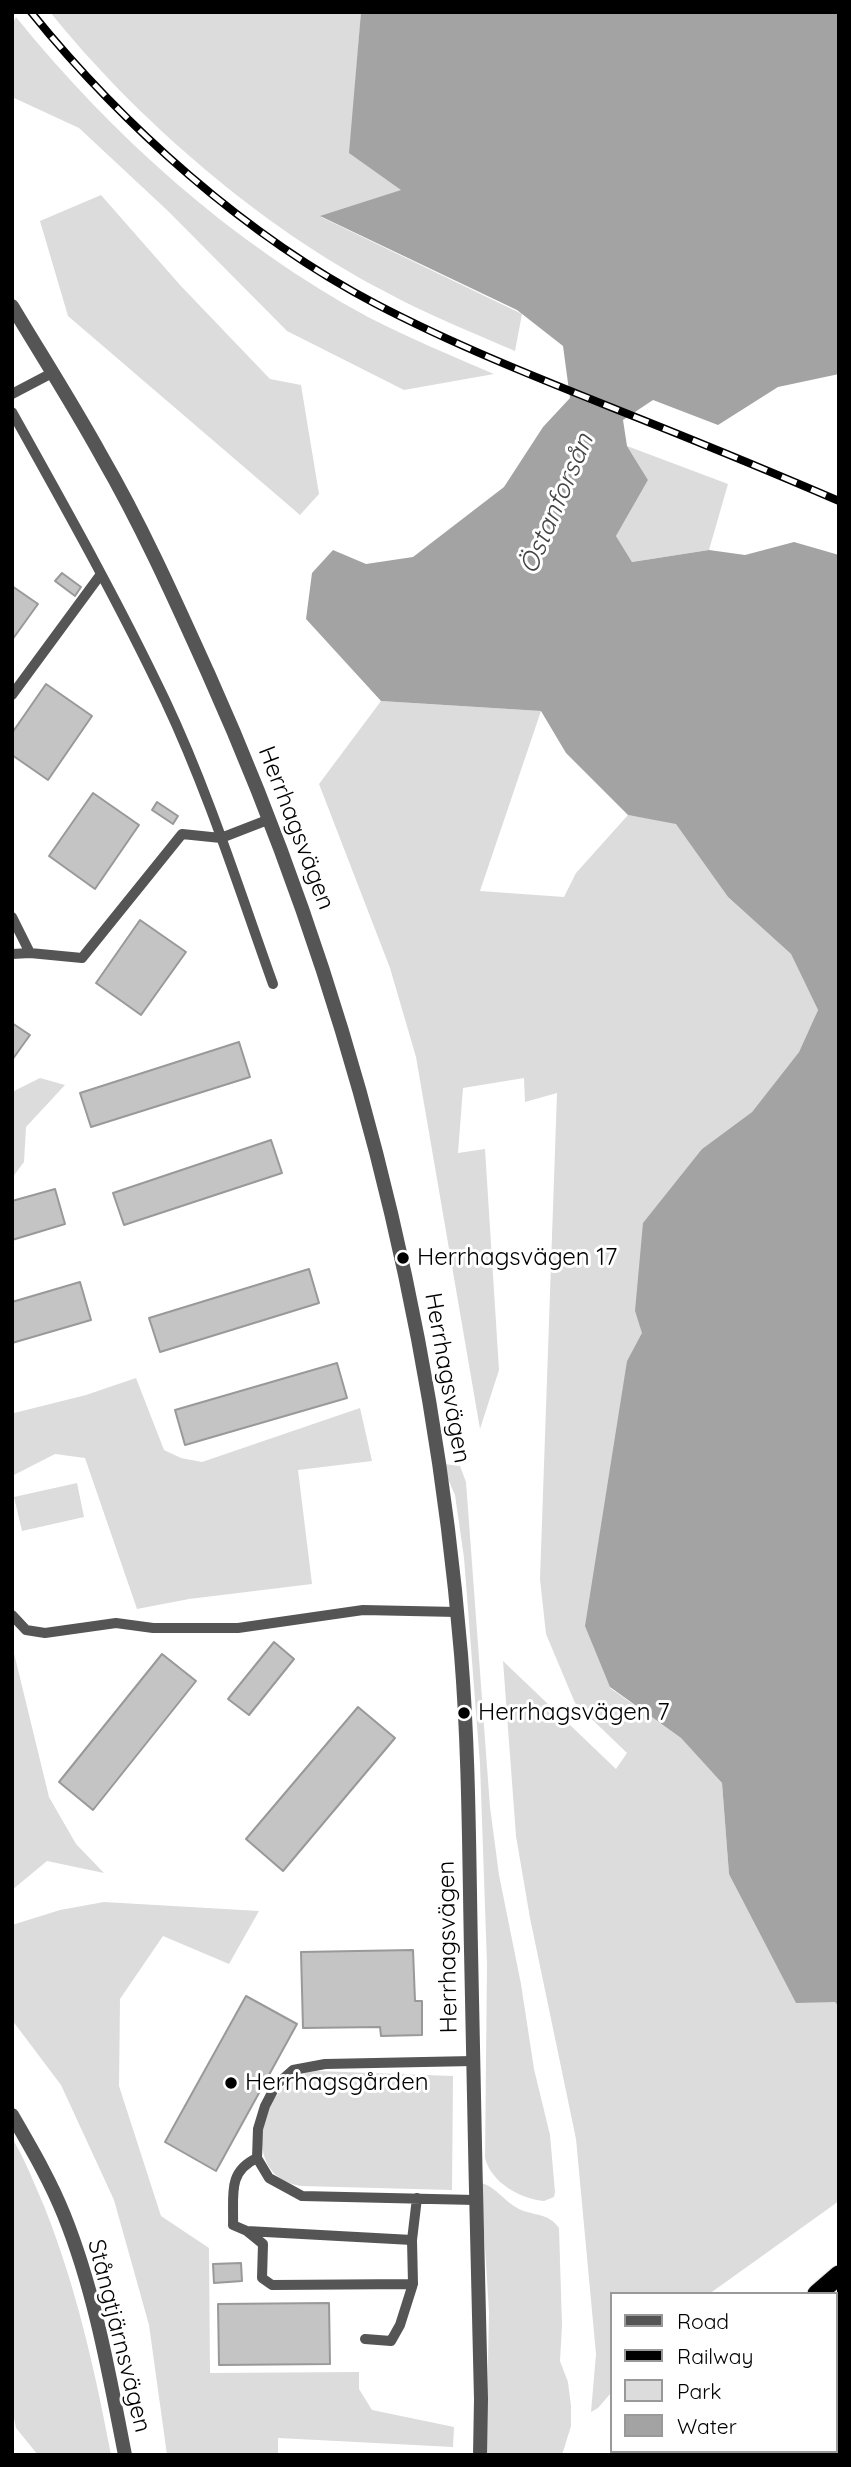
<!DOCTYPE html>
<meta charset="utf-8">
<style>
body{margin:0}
#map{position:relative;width:851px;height:2467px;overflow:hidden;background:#fff;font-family:Quicksand,sans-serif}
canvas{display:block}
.frame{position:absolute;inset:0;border:14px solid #000;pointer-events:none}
.legend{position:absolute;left:610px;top:2292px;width:228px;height:161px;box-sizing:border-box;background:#fff;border:2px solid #999;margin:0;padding:9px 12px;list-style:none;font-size:21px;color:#000}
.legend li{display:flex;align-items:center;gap:14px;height:35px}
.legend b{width:35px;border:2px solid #999}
</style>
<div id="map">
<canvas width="851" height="2467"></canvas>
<div class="frame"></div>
<ul class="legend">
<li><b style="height:9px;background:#555"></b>Road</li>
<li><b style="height:9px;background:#000"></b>Railway</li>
<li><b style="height:19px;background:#dcdcdc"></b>Park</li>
<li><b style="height:19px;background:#a3a3a3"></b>Water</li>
</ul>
</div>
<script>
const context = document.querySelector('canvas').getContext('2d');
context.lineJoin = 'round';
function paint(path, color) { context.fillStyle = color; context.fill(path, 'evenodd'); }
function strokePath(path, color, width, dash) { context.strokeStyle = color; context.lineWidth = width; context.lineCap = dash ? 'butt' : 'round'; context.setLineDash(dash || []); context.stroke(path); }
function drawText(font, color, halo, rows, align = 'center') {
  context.font = font + ' Quicksand,sans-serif'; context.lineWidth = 6; context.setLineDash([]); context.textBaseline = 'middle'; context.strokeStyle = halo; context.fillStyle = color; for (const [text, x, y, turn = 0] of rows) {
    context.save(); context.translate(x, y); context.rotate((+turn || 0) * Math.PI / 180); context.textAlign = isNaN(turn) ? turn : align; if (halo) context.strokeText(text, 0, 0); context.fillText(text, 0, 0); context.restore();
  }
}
paint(new Path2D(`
 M50,12H361L350,153L402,190L321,217L522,314L515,351C471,332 426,314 384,291C262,228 136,119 50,12Z
 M16,17C112,136 233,244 368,317C409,338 452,356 494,374L404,390L287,331L168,211L79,128L12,97V25Z
 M101,195L180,285L270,379L301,385L319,494L300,515L68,316L40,221Z
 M627,446L728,484L709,550L632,562L616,536L648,480Z
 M381,701L541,711L480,891L564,897L576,873L628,815L676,823L728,897L791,954L818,1010L799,1052L752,1112L702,1149L635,1311L643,1333L627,1361L610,1688L681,1738L722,1783L729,1874L839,2007V2201L709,2294H611V2393L598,2408L591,2412L596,2354L576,2139L530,1918L516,1836L503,1661L616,1769L627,1753L575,1703L546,1634L540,1579L557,1093L525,1102L524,1078L463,1088L458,1153L485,1149L499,1370L480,1429L416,1057L390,968L319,784Z
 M40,1078L65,1085L26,1127L24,1162L12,1178V1092Z
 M136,1378L164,1450L181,1458L202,1462L360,1408L372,1461L298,1470L312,1584L189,1599L137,1609L85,1458L55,1454L12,1476V1415L14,1413L86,1395Z
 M444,1464L460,1466L466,1482L490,1807L499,1875L521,1984L534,2069L550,2135L555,2192L554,2197L544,2201C520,2199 491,2182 485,2158L487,1964L480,1764L464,1558L455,1495L445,1472Z
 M77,1483L84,1517L22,1531L14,1497Z
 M12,1645L49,1797L76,1844L104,1873L47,1861L12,1890Z
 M104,1902L259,1911L229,1964L163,1936L120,1999L119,2086L161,2216L209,2248L210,2373L359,2372V2389L372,2410L454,2427L453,2447L278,2438V2455H167L149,2325L114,2200L61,2085L12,2020V1925L60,1910Z
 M317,2071L453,2076L452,2190L301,2186C233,2175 264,2073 317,2071Z
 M12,2138C25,2159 34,2183 44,2206C76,2286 95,2370 111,2455H38L16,2428L12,2408Z
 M481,2183C495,2186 505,2202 519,2209C534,2216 549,2213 559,2228L562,2326L560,2361L568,2382L571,2406V2426L562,2455H486L489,2312Z`), '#dcdcdc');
paint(new Path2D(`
 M361,12H839V374L778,387L718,425L653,400L623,420L627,446L648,480L616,536L632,562L709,550L745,555L794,542L839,555V2007L835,2002L796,2003L729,1874L722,1783L681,1738L610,1687L585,1626L627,1361L642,1333L635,1311L643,1223L702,1149L752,1112L799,1052L818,1010L791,954L728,897L676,824L628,815L566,753L541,711L381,701L306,619L312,573L333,550L366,564L413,557L504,487L543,427L570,398L563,346L517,310L320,216L401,190L349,153Z`), '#a3a3a3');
const building = new Path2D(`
 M62,573L81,587L75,596L55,581Z
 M12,586L38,604L12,640Z
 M46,684L92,716L48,780L12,755V733Z
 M93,793L139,825L95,889L49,856Z
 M157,802L178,816L173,824L152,810Z
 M140,920L186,952L141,1015L96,983Z
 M12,1023L30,1035L12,1060Z
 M239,1042L250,1077L91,1127L80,1093Z
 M271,1140L282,1173L124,1225L113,1193Z
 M55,1189L65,1224L12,1240V1201Z
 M309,1269L319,1303L160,1352L149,1318Z
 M80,1282L91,1320L12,1343V1302Z
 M337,1363L347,1398L185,1445L175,1410Z
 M274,1642L294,1659L249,1715L228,1699Z
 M162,1654L196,1681L93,1810L59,1782Z
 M358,1707L395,1738L283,1871L246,1839Z
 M413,1950L415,2001H422V2035L381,2036L380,2027L303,2028L301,1952Z
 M246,1996L297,2024L216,2171L165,2142Z
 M241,2263L242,2281L214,2283L213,2264Z
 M329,2303L330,2364L219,2365L218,2304Z`);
paint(building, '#c4c4c4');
strokePath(building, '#999', 2);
const trunk = new Path2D(`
 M817,2294L839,2275
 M657,2455L660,2451`);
strokePath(trunk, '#dbdbdb', 21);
strokePath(new Path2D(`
 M12,394L52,373
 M12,412C65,507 118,601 165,700C208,791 239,889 273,984
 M12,695L101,574
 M12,917L30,953
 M12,954L30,953L82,958L182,834L221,838L270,819
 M12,1615L26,1630L45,1633L116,1623L153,1628H238L363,1610L457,1612
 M473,2061L325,2064L293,2070L276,2085L265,2106L258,2129L257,2158L269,2178L302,2196L475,2200
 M257,2158C227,2172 234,2195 233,2225L247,2231L263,2244L262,2278L272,2285L413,2284
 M247,2231L412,2240
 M365,2339L391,2341L400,2325L413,2284L412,2240L417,2198`), '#555', 10);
strokePath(new Path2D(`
 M12,306C42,356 74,406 102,457C142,526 175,600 208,673C347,983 433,1315 461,1654C469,1752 469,1852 471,1950C474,2100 477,2249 481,2399L480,2455
 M12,2115C31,2148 50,2180 64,2215C95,2292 109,2374 125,2455`), '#555', 14);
strokePath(trunk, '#000', 19);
const rail = new Path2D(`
 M31,12C123,126 246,236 376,304C462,349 553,384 643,420C708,446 774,473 839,501`);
strokePath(rail, '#000', 8);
strokePath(rail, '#fff', 5, [16]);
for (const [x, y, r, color] of [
 [403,1258,7,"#000"],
 [464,1713,7,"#000"],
 [231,2083,7,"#000"]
]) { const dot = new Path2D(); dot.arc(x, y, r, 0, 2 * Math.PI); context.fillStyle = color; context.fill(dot); strokePath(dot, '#fff', 2.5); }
drawText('24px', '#000', '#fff', [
 ["Herrhagsvägen",296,828,69],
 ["Herrhagsvägen",447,1378,80],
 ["Herrhagsvägen",448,1947,-91],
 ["Stångtjärnsvägen",119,2336,76]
]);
drawText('24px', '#000', '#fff', [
 ["Herrhagsvägen 17",417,1258],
 ["Herrhagsvägen 7",478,1713],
 ["Herrhagsgården",245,2083]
], 'left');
drawText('italic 26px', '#444', '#fff', [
 ["Östanforsån",557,504,-67]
]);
</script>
